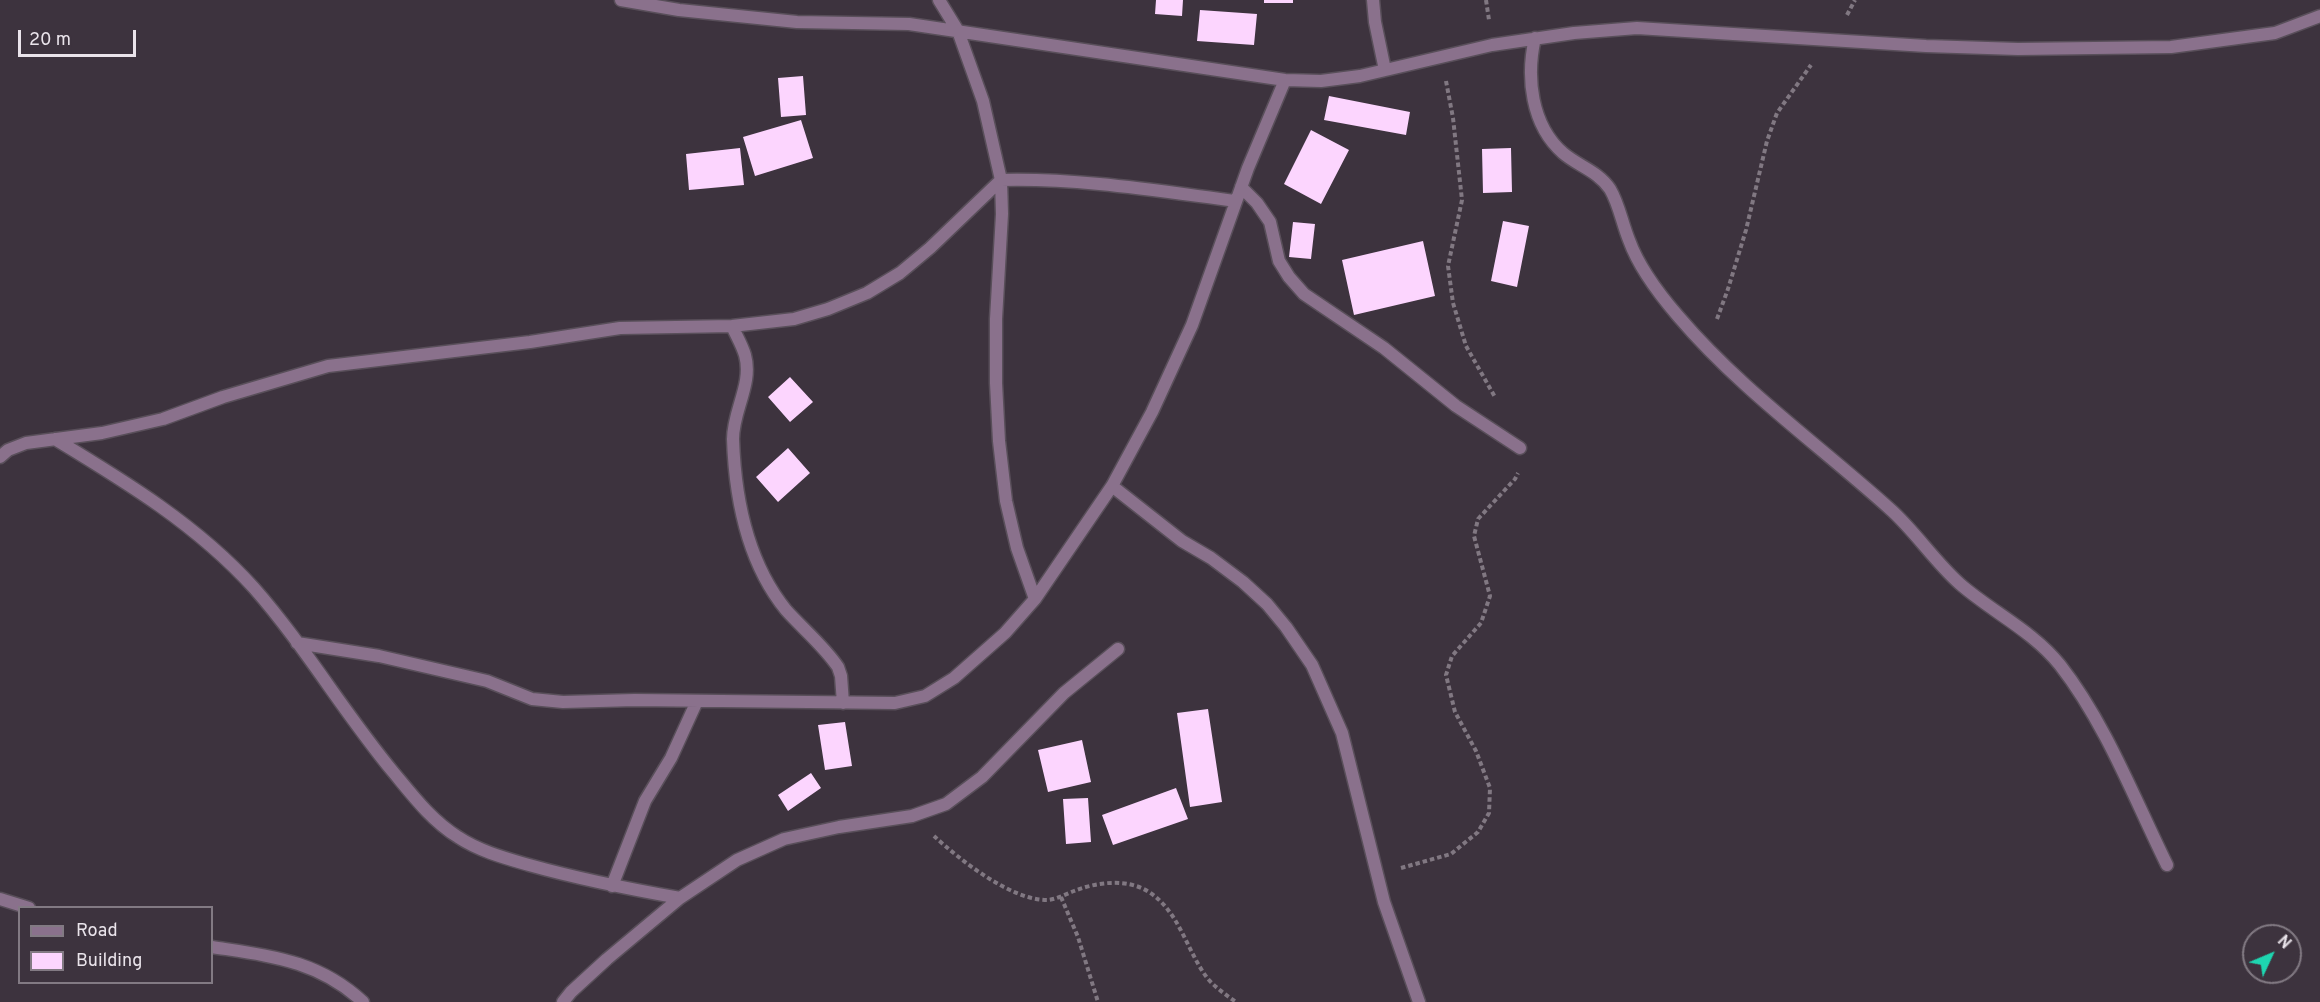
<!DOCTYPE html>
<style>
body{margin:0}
#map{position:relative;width:2320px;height:1002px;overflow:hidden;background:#3d333e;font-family:Overpass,sans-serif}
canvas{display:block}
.legend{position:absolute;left:18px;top:906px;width:195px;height:78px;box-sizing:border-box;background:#3d333e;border:2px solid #827a83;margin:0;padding:8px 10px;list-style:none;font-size:18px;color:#eae4eb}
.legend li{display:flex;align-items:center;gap:12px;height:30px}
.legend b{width:30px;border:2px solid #827a83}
.north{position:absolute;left:2242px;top:924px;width:60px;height:60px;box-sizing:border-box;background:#3d333e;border:2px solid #827a83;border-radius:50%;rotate:46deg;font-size:16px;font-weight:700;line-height:24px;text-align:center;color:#eae4eb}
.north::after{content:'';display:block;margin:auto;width:21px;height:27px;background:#1ed5b0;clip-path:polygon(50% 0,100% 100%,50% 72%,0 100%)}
.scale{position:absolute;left:18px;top:30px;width:118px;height:27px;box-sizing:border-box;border:3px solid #eae4eb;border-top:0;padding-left:8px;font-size:18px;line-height:21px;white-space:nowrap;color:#eae4eb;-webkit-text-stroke:4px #3d333e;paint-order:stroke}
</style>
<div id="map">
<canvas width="2320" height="1002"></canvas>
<ul class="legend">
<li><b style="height:8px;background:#8a718c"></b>Road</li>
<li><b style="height:16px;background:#fcd5fe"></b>Building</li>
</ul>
<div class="north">N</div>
<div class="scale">20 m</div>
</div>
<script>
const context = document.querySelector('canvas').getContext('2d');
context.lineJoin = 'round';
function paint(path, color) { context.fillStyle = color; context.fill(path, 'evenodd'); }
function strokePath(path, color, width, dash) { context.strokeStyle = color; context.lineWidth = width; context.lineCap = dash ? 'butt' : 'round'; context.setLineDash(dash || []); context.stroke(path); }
paint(new Path2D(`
 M1156,0H1183L1182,16L1155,14Z
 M1264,0H1293V3H1264Z
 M1200,10L1257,14L1254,45L1197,41Z
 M803,76L806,115L781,117L778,78Z
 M1329,96L1410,112L1406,135L1324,120Z
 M801,120L813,158L755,176L743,137Z
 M1311,130L1349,150L1321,204L1284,184Z
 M740,148L744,185L689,190L686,154Z
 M1511,148L1512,192L1483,193L1482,149Z
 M1503,221L1529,226L1517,287L1491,281Z
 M1293,222L1315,224L1311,259L1289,257Z
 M1423,241L1435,296L1354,315L1342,260Z
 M790,377L813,402L790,422L768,397Z
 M788,448L810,473L778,502L756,477Z
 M1208,709L1222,802L1190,807L1177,713Z
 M845,722L852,766L825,770L818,725Z
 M1082,740L1091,782L1048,792L1038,750Z
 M811,773L821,788L788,811L778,795Z
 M1176,788L1188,819L1113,845L1102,815Z
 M1088,798L1091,842L1066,844L1063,799Z`), '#fcd5fe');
const street = new Path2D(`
 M621,0L679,10L797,22L909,24L1285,80L1321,81L1360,76L1492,45L1574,33L1637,28L1926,46L2018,49L2171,47L2275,33L2320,16
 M939,0L958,31L983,101L1001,180L1002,214L996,319V383L999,441L1006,501L1017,548L1035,599
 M1373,0L1375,22L1385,70
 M1535,38C1526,77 1531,125 1563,153C1578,166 1598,171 1610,189C1619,204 1622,223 1629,240C1639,268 1659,294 1678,316C1740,389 1819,445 1890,509C1915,531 1934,561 1960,584C1992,612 2033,631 2060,665C2106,724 2134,798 2167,865
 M1241,187L1257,203L1270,222L1279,261L1289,277L1304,294L1384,348L1456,406L1520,448
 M732,326C736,335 742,345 745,355C753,384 733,410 733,439C735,499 747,562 786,610C803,629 824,646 838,667L841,676L843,703
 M55,439C126,482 197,525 254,588C305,646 344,713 394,773C413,796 432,821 458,837C479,851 505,858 529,865C579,879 629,889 680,898
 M0,457L8,450L26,443L102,433L163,419L223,397L328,366L530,342L620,328L732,326L794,319L828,309L867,293L900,273L930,248L1001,180C1080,178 1158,191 1236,201
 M1112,486L1182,541L1211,558L1243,582L1267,604L1286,627L1312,665L1342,733L1384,902L1419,1002
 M297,643L379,656L487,681L532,699L563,702L635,700L895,703L925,696L954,678L1005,633L1035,599L1112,486L1152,412L1192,325L1248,168L1285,80
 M612,886L645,801L671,758L697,701
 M0,899L29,908
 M212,947C270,956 318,960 363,1002
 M563,1002L571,992L607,959L680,898L737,860L784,839L839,827L912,816L946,804L982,777L1064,693L1118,649`);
strokePath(street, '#594f5a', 15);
strokePath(new Path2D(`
 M1486,0L1489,20
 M1847,15L1855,0
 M1446,81L1453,118L1462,200L1448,266L1453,303L1466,346L1495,397
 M1717,319L1728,289L1746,230L1767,141L1777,113L1811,65
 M934,836C960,860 1012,901 1048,900C1057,899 1066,894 1074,891C1097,882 1127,878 1149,892C1180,912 1187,952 1208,979C1216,988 1226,995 1236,1002
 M1401,868L1451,854L1478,832L1489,813L1490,788L1476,751L1455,712L1446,675L1452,656L1481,623L1490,596L1474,536L1478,519L1515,479L1518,473
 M1061,897L1078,937L1098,1002`), '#817882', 4, [4.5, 3]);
strokePath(street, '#8a718c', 12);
</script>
